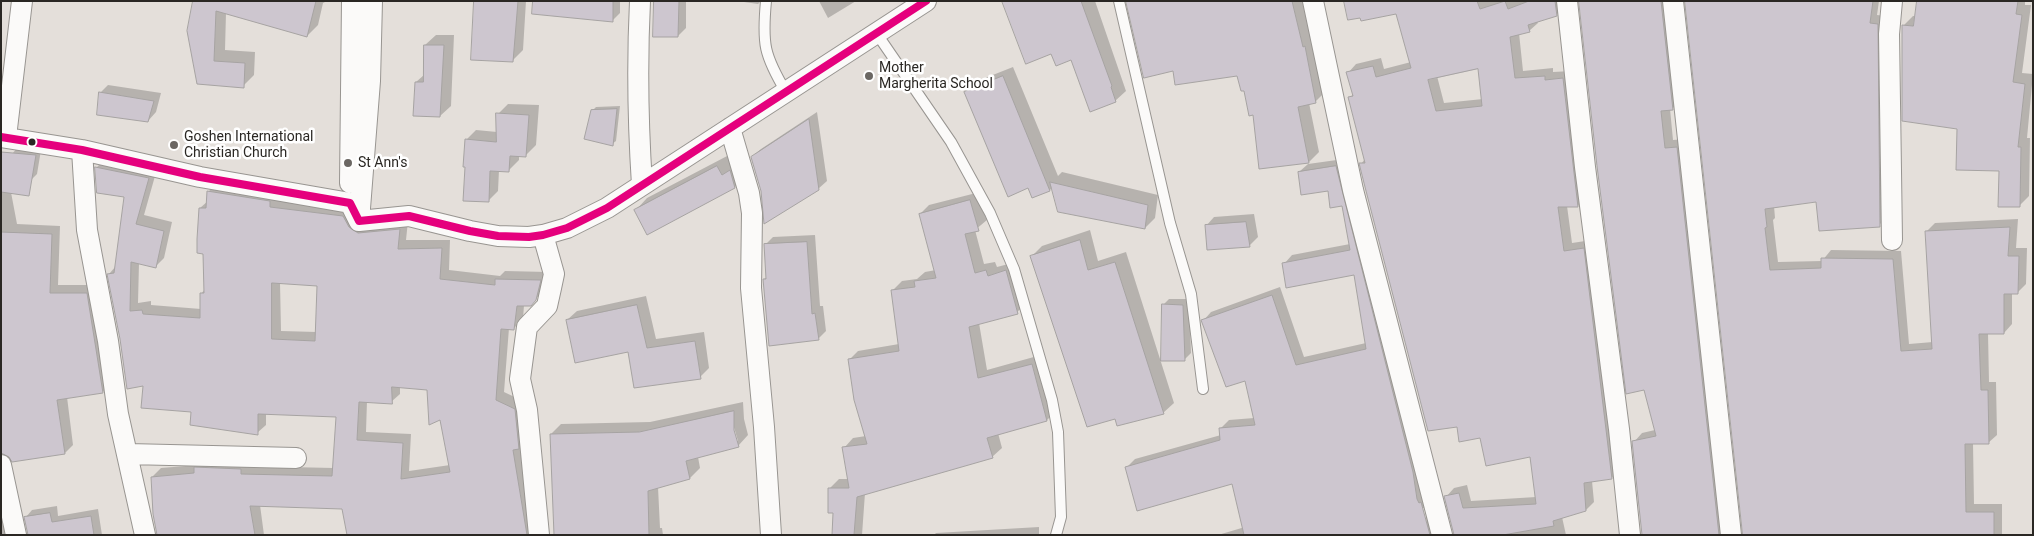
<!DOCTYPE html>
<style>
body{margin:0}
#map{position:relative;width:2034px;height:536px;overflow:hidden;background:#e4dfda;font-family:Roboto,sans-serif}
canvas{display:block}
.frame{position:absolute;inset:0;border:2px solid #2a2723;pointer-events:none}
</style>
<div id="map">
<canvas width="2034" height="536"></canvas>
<div class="frame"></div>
</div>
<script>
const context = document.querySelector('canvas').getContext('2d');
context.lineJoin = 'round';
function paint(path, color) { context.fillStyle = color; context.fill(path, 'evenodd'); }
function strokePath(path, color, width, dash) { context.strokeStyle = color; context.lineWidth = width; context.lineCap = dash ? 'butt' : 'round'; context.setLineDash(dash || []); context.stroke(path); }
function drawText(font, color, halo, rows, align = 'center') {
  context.font = font + ' Roboto,sans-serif'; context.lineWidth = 5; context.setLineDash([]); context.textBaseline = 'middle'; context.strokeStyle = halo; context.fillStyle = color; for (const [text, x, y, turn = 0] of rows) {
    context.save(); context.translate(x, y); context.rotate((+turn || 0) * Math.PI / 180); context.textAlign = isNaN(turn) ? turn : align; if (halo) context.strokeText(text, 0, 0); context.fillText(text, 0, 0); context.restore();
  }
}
paint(new Path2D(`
 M194,1H327L323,3L318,25L307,36L226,13L225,50L255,52L254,75L243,86L198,83Z
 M475,1H526L523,50L513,60Z
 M568,1H620V13L612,21Z
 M655,1H686V28L678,36Z
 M737,1H761L758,4Z
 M819,1H856L828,18Z
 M1003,1H1095L1126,91L1115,101L1072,58L1052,52Z
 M1127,1H1304L1325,92L1315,102L1309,103L1319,152L1309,162L1260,167L1254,114L1238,74L1174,70Z
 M1345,1H1565V6L1556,15L1537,21L1538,23L1529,31L1519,33L1523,71L1553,68V72L1572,71L1586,197L1578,206H1567L1572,243L1592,240L1620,469L1612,478L1592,481L1594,502L1586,510L1562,517L1566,535H1454L1446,497L1454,488L1467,485L1471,501L1536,497L1531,455L1458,426L1361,164L1365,159L1350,98L1353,94L1348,73L1356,64L1381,58L1384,69L1411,62L1397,13ZM1479,67L1483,99L1444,103L1437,76Z
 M1580,1H1670L1681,100L1672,109H1670L1673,140L1685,139L1731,535H1695L1634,442L1642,433L1655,430Z
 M1686,1H1879L1877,15L1886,16L1888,217L1879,225L1817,200L1774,206L1775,218L1773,220L1778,262L1822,261L1831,250L1901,251L1909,344L1933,342L1927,231L1935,223L2018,219L2016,248H2027L2026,284L2017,293H2012V324L2004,333H1988L1989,382H1996L1997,435L1988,443H1973L1974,504H2002V535H1744Z
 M1918,1H2025V5H2031L2022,73L2033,74L2027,138H2030L2029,196L2019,206L2001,170L1958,128L1903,26L1913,16H1916Z
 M436,35H454L451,106L440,116L416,82L424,75L425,45Z
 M1013,67L1058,176L1062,172L1158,195L1155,218L1145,228L1053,187L1050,190L1033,197L1029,187L965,92L975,82Z
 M108,85L161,93L156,112L148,121L100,93Z
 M508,104L539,105L536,145L526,155H519V160L509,170H499L498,191L488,201L466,140L476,130L497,132L498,114Z
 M620,106L616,141L612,144L592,111L596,107Z
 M817,112L827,181L818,189L762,191L752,157L761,149Z
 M18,147L41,150L37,174L31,180L1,175V152L12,154Z
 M729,155L746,175L735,187L636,210L647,198Z
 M105,159L157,169L144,215L172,222L164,258L155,267L139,263L138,303L151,301V305L201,309V294L205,289L200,208L208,201V192L217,183L408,221L406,240H450L449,270L500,276L505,271L548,272L544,290L530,305H524L523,319L514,328H509L504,392L523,401L537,535H348L343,508L260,505L264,535H157L152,477L161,468L198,465L334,468L337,416L266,413V425L257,433L192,410L144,385L121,339L109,274L116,266L126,196L96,168ZM280,282L319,285L317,332L281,331ZM400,386L429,389L441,418L450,465L409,471L411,434L366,432L367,401L391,402L400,394Z
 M1344,159L1436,535H1428L1425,508H1422L1426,535H1218L1245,527L1233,483L1126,468L1135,459L1221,435L1220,429L1229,420L1254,418L1246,379L1203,321L1211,312L1280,287L1304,357L1366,343L1355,273L1284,264L1292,255L1350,244L1343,205L1329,190L1299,172L1308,164Z
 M10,187L17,224L60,226L58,285H95L111,383L103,392L67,397L73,445L65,453L1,438V189Z
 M980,192L987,220L975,230L984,264L995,262L997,267L1016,262L1027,303L1017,312L979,323L987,370L1041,355L1056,411L1047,420L998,433L1002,448L992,457L865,493L862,535H833L835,512L829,489L839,479H849L844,448L853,438L866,436L849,360L858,351L899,344L893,290L902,281L917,279L925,272L936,270L920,214L929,205Z
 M1254,214L1258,237L1250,245L1209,249L1206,226L1214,217Z
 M1090,230L1098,261L1126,252L1174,403L1163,413L1032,256L1042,246Z
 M815,235L820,306H823L826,331L818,339L764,279L767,277L765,245L773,237Z
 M646,296L656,339L704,332L709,368L700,377L567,320L577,311Z
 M1169,299H1189L1191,353L1185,359L1163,305Z
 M743,402L744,419L748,435L738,446L698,457L700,468L690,478L658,487L660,528H662L663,535H555L551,434L561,424L650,422ZM733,424L738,441H735Z
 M1,488L13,535H1Z
 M57,506L58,516L98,509L102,535H28L26,517L32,510Z
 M1039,527V535H934L936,533Z`), '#0003');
const building = new Path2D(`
 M193,1H316L307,37L216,11L214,61L245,63L244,88L197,84L187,31Z
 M474,1H518L513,62L471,60Z
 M533,1H613V22L532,14Z
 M654,1H679L678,37H653Z
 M1002,1H1081L1112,86L1111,87L1116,102L1090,112L1071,60L1056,66L1051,54L1026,64Z
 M1126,1H1292L1303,47L1305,46L1316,103L1298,107L1309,163L1259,169L1253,115L1249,116L1244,91H1241L1237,76L1175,85L1173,71L1144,78Z
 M1344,1H1477L1480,9L1505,1L1508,9L1529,1H1555L1557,16L1528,25L1530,32L1510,37L1515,78L1545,76V80L1563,78L1578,207H1558L1564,251L1584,248L1612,479L1584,483L1586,511L1553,521L1554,526L1503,535H1454L1444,496L1459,493L1463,508L1536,504L1530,457L1486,466L1480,438L1459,442L1457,427L1428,431L1365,187L1359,163H1365L1348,97L1353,96L1346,72L1373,66L1376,77L1411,68L1396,14L1361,21L1360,18L1348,20ZM1478,69L1482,106L1436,111L1428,80Z
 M1579,1H1661L1673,110L1661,111L1665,148L1677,147L1719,535H1642L1632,441L1656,436L1644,390L1626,394L1597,166Z
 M1685,1H1873L1870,23L1878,24L1880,227L1819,231L1816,202L1765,209L1767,227L1765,228L1770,270L1821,268V258L1893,259L1901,351L1932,349L1925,231L2010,227L2008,256H2019L2018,294H2004V334H1979L1981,390H1988L1989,444H1965L1966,512H1994V535H1743Z
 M1917,1H2018L2016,14L2022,15L2013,82L2025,84L2018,147H2021L2020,207H1998L1999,171L1956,170L1957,129L1902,121V25L1913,26Z
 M424,45H444L440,117L413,116L415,82H423Z
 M1003,76L1050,191L1032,198L1028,188L1008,197L964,92Z
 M99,92L154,101L148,122L97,115Z
 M617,109L613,146L584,139L591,110Z
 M496,113L529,115L526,157L510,156L509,172L490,171L489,202L463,201L465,167H463L465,139L496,142Z
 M809,119L819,190L764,224L761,191L751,157Z
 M1,152L36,155L29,196L1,192Z
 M717,166L722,175L730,170L735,188L647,235L634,210Z
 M1336,166L1413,472L1417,499L1419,503L1421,502L1430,535H1244L1232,484L1137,511L1125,467L1220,440L1219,428L1255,425L1245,381L1226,387L1201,320L1272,295L1296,365L1366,349L1354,275L1286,288L1282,263L1350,250L1342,206L1330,208L1328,191L1301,195L1298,172Z
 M95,167L149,178L136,224L164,231L156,268L131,262L130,311L142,310L143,314L200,318V293H204L203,254L197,253V239L199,208H206L207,191L270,201V207L343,216L349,227L358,233L400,229L398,249L442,248L440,279L495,285V279L541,280L536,300L531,306H517L514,330L501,329L496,400L515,409L519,449L513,450L527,535H347L342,509L250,506L255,535H157L153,514L151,477L194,473V467L241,469V474L332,476L336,417L258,414V435L190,425L191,412L141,408L143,386L127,389L120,339L107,274L114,273L124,197L97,193ZM272,283L317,286L315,341L272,339ZM392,387L427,390L429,425L440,420L450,472L401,479L403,443L357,440L359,402L392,404Z
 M1050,182L1148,205L1145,229L1058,212Z
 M970,200L979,231L965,234L975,273L986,270L988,276L1006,270L1018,314L969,327L978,378L1032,364L1047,421L987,438L993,458L857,497L854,535H832L833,513H828V488H849L842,447L867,444L854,400L848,359L899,351L891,290L915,287L914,281L936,278L919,214Z
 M1246,222L1250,247L1207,250L1205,225Z
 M1,232L52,234L50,293H87L103,393L57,400L65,454L12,462L9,457L1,453Z
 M1080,240L1088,270L1115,262L1164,414L1117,426L1115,419L1087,427L1030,256Z
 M807,242L812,314L815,313L819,340L769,346L763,279H766L764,244Z
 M1162,304L1183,305L1185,361H1161Z
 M637,305L647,348L695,341L701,379L634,388L628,352L575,363L566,320Z
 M734,411V430L739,447L686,461L690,479L648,491L649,535H554L550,434L639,432Z
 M50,513L52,522L91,516L94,535H28L24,517Z`);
paint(building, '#cdc6cf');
strokePath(building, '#a6a3a2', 1);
const lane = new Path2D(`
 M766,1C762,44 764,55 786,92
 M1119,1L1170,223L1191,294L1203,389
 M877,34L951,142L990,213L1014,269L1052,400L1058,432L1061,517L1056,535`);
const street = new Path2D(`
 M640,1C637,62 638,124 642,185
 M1313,1L1353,190L1442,535
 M1567,1L1585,167L1619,429L1630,535
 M1673,1L1731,535
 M730,128L749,193L752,213L751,288L764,427L771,535
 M1,137L82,150L200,177L350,203L359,221L409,216L470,231L498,236L529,237L543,235L567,228L607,208L926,1
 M6,137L22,1
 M82,150L87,230L108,341L118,414L145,535
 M350,183L352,1
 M359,221L370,81L372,1
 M1892,240L1889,34L1892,1
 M128,454L296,458
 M1,465L16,535
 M539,535L527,410L520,379L527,327L547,306L551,288L554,274L543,235`);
strokePath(lane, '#989591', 12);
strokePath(street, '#989591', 22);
strokePath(lane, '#fbfaf9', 10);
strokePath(street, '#fbfaf9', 20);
strokePath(new Path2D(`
 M1,137L82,150L200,177L350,203L359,221L409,216L470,231L498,236L529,237L543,235L567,228L607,208L926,1`), '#e5007d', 8);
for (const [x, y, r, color] of [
 [869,76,5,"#6b6763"],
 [32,142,4.5,"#2a2723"],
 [174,145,5,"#6b6763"],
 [348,163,5,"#6b6763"]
]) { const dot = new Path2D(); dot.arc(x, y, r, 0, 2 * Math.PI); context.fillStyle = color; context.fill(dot); strokePath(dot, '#fff', 2); }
drawText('14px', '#2a2723', '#fff', [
 ["Mother",879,68],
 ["Margherita School",879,84],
 ["Goshen International",184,137],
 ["Christian Church",184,153],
 ["St Ann's",358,163]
], 'left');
</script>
